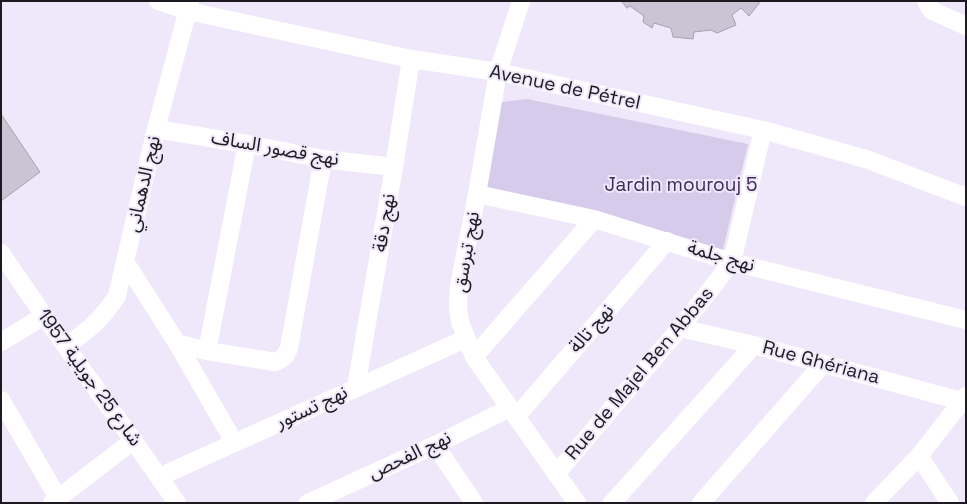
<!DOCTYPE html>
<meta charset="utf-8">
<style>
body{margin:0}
#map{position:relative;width:967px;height:504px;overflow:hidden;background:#efe8fa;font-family:"Space Grotesk",sans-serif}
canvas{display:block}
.frame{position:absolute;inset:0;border:2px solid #1c1a20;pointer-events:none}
</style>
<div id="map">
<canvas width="967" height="504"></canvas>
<div class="frame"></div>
</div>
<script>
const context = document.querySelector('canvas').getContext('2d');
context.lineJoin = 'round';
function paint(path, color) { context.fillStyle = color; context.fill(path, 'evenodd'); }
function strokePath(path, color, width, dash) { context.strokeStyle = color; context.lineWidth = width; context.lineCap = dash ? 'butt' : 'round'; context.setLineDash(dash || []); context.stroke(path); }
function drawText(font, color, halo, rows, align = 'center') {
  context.font = font + ' "Space Grotesk","Noto Sans Arabic",sans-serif'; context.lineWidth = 4; context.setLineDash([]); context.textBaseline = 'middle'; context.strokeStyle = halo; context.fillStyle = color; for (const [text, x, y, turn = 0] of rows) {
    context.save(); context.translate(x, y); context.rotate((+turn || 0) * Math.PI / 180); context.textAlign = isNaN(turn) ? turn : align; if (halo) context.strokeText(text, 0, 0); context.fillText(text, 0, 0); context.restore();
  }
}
paint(new Path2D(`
 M527,99L748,144L722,254L480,188L494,103Z`), '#d7cbec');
const building = new Path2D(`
 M622,1H761L749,16L741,8L732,15L736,25L717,33L711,30L694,32L693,39L673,37L671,28L654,23L652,28L643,22L644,16L630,6L627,8Z
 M1,114L40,172L1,201Z`);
paint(building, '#cac4d5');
strokePath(building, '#a6a0b0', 1);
strokePath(new Path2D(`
 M158,1L188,11L411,59L498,72L763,130L866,159L966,197
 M521,1L498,72L477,194L459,286L458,307L460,322L474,357L577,503
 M926,1L931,10L966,26
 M156,129L247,144L323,159L394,167
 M477,194L594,219L732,262L966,320
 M1,253C58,338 119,419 177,503
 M126,263L177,343L234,442
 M680,328L754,345L961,401
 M1,342L44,316
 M177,343L207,351L275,362C283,359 286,356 289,348L323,159
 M66,346C89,330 101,320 117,296L156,129L190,2
 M207,351L247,144
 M474,357L594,219
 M356,387L394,167L411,59
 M1,400L58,498
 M517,416L667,241
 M435,445L474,503
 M919,456L950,503
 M556,474L680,328L732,262L763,130
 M159,477L465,339
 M52,503L134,440
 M308,503L435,445L510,408
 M612,503L754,345
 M701,503L823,364
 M874,503L919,456L966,396`), '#fff', 18);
drawText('19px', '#1c1a20', '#efe8fa', [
 ["Avenue de Pétrel",565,88,12],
 ["نهج قصور الساف",275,149,10],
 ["نهج الدهماني",144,184,-77],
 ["نهج دقة",385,223,-81],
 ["نهج تبرسق",467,252,-80],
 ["نهج جلمة",721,257,16],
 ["نهج تالة",592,329,-49],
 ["Rue Ghériana",821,363,15],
 ["Rue de Majel Ben Abbas",640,374,-50],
 ["شارع 25 جويلية 1957",89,378,54],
 ["نهج تستور",312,408,-25],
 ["نهج الفحص",410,456,-25]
]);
drawText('19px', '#402a5b', '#efe8fa', [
 ["Jardin mourouj 5",681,186]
]);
</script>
